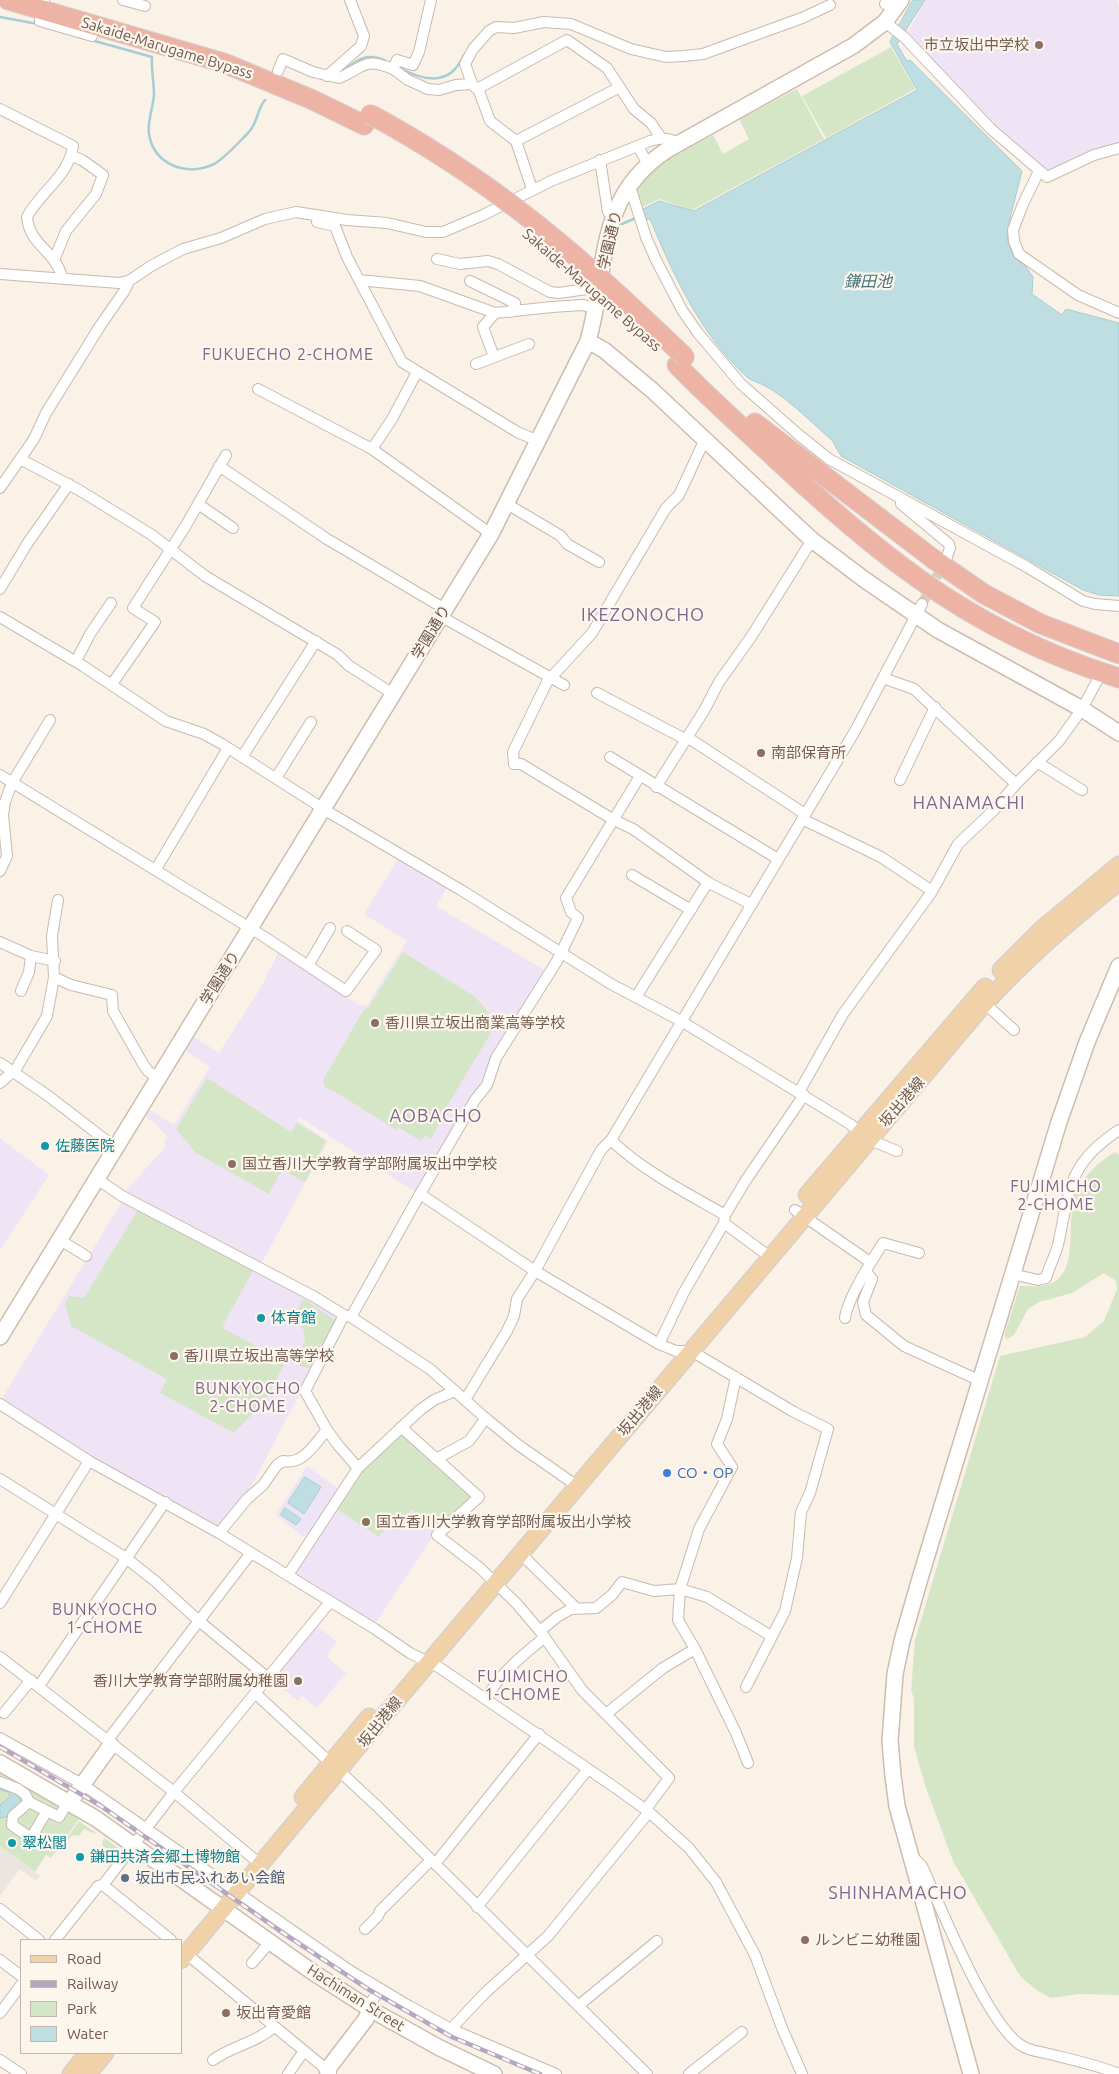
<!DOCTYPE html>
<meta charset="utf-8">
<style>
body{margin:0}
#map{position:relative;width:1119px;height:2074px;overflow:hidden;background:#faf1e7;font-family:Ubuntu,sans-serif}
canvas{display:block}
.legend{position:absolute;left:20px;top:1939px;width:162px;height:115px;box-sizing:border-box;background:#fdf6ed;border:1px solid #c5b7ad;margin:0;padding:6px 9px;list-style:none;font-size:15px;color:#71584e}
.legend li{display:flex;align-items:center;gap:10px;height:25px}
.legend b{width:25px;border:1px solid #c5b7ad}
</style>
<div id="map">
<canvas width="1119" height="2074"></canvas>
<ul class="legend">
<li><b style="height:6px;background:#f1d1a7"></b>Road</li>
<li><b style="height:6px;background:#b4a7c2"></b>Railway</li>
<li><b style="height:14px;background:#d5e6c7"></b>Park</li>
<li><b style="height:14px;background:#bedee1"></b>Water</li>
</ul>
</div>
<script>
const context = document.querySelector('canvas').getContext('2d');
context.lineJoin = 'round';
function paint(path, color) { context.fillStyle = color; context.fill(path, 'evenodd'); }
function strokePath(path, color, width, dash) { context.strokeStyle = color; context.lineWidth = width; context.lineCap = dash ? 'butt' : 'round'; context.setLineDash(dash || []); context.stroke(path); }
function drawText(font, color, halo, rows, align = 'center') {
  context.font = font + ' Ubuntu,"Noto Sans JP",sans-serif'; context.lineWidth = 4.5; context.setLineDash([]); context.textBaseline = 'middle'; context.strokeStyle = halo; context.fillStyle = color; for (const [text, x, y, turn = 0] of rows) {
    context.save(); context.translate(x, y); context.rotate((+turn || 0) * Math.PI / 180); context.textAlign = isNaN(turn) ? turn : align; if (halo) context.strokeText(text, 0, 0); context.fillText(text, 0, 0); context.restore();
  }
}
paint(new Path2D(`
 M0,1846L40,1876L36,1881L20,1869L0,1896Z`), '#ebe5e0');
paint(new Path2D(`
 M926,0H1117L1119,9V144L1088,154L1086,153L1050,172L1019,149L999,131L912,41V36L908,32Z
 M398,859L448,886L436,906L546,971L484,1083L417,1193L300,1117L297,1121L328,1141L261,1264L123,1194L166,1146L164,1144L167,1137L155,1123L144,1116L148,1109L174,1125L210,1067L186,1051L194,1037L219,1053L260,989L278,953L361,1006L367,1005L407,941L364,914Z
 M0,1138L49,1175L0,1250Z
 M123,1200L300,1293L339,1318L246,1496L221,1527L90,1457L1,1400Z
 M307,1466L344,1493L474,1495L434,1535L375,1624L294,1574L312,1544L276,1515Z
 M316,1625L337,1642L326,1656L346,1673L317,1708L302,1696L298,1701L271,1679Z`), '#eee4f6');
paint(new Path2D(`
 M891,47L915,89L826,138L802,96Z
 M797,89L824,139L692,210L659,199L640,208L635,192L650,171L663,161L713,135L723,154L749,139L740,121L741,118Z
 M403,952L474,996L486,1009L492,1031L438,1121L439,1124L431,1139L425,1135L421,1141L398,1127L396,1130L334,1091L325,1088L323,1080L363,1011L368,1008Z
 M207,1078L291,1132L297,1123L326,1141L305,1182L282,1170L269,1194L196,1153L176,1129Z
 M1115,1152L1119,1155V1995L1079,1994L1051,1998L1036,1990L1020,1976L953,1861L926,1788L914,1747V1698L911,1691L915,1640L1000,1356L1085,1337L1104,1321L1117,1289L1116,1281L1104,1273L1072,1293L1039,1302L1028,1309L1014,1335L1007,1339L1005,1338V1333L1020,1286C1032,1286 1047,1288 1057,1280C1078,1263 1066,1221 1075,1196C1082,1177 1098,1162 1115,1152Z
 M139,1208L254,1269L223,1325L224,1329L269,1353L268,1356L284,1365L262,1406L258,1408L234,1433L160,1393L167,1379L71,1326L65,1303L69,1296L84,1298Z
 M304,1299L336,1321L311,1369L300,1366L297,1357L305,1341L303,1329L295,1322V1314Z
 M400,1432L474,1495L441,1529L411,1510L397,1531L387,1525L379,1537L335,1508L360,1468Z
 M0,1773L56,1803L79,1819L51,1858L46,1855L35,1872L0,1846Z
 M79,1821L96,1833L95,1834L84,1829L79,1836L72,1835L62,1849L60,1848Z
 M104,1838L120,1849L109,1864V1852L102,1845Z`), '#d5e6c7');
const water = new Path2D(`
 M913,0H925L897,44L907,61L910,60L1022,171L1010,218L1007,241L1014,257L1026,267L1033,277L1032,294L1062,315L1066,309L1119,323V596L1099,595L1083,590L841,456L832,440L826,435C809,420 787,398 767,387C761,383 753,382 747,377C700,334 674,276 650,219L644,220L641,210L659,201L694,211L917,90L890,42Z
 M305,1477L321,1487L304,1514L288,1503Z
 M285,1508L301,1519L296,1525L281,1515Z
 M0,1787L17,1793L22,1802L18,1807H14L10,1816L0,1818V1805L10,1797L9,1792L0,1790Z`);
paint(water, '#bedee1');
strokePath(water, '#a5ced2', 1);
strokePath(new Path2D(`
 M0,17L38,24
 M91,40L152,57C151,70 154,82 154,95C153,108 147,122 149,134C154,165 187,177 214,164C224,159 240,141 248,133C259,121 256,111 265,100
 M402,69C417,77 437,84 452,72C457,68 461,61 464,55
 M343,71C358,59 367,52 386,61
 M622,224L638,217`), '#a5ced2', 2.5);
strokePath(new Path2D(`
 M922,604L944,563`), '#d8cbc1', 10, [10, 5]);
const street = new Path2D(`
 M44,0L40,21L92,36
 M123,0L145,6
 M431,0L419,52L413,65L397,60L393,69L408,80L428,89L439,90L456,85L472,84
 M885,4L887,0
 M885,22L904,37L991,129L1047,177L1094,155L1119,148
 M278,71L283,59L313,72L339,78C365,67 363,57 393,69
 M327,76L361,46L364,36L350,0
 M477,89L567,40L607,68L634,109L651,123L661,138
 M0,109L73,146C69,176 40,192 27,217C29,245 57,252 62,278
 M516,141L620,87
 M638,146L647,163
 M600,160L608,212L612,216
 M1039,171L1023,204L1013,230L1014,241L1019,254L1078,295L1119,313
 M627,187L632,193L646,237L656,260L682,310L698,333L741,384L799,435L829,459L1027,567L1083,601L1095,604L1119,606
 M532,189L516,141L490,121L479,91L472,84L465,64L473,49L489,31L496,27L514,28L544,22L571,24L631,49L666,57L684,56L703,54L802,18L830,5
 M317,222L335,226L347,257L402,362L519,433L539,441
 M437,259L460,264L488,261L498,264L550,292L559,293L600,287
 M54,260L66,231L96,194L103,175L82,160L72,156
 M0,274L119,283L129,281L151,266L183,249L221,238L265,219L296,212L347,220L387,223L426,232H443L483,215L551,181L650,141C661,138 669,137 678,143
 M359,280L420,286L495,313L552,307L582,305L597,308
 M470,281L515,303L511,312
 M494,357L483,327L495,313
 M476,364L529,344
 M258,389L372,449L491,534
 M705,439L679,495L666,508L592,633L547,682L513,752L514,764H521L614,820L633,829L709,883L751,904
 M372,449L392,419L417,372
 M20,459L79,490L152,535L205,576L338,655L348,665L393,694
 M219,466L327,539L445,609
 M0,488L34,439L46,413L100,326L125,290L129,281
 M901,502V504L949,544L950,548L947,557
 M198,504L233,528
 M507,504L561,536L567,544L599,562
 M0,589L27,544L69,484
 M440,616L564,685
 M0,617L83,666L166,721L204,734L222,744L330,813L461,890L611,984L681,1021L850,1124L870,1140L897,1151
 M76,661L90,634L111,603
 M883,678L914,689L1016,784
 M112,684L155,622L133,608L185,527L226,455
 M597,693L683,738L690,739L805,814
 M242,757L316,641
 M610,757L778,859
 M1037,762L1082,790
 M0,775L263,936L346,991L376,950L347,931
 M276,778L311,722
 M900,780L935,707
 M656,787L705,709L719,682L751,637L812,540
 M802,819L881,857L932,891
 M156,869L228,748
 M0,871L7,856L3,815L5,802L12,783L50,720
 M632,875L691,910
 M0,942L31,956L55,961
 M308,966L330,928
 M54,977L71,985L112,995L113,1011L143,1064L148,1071L158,1079
 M21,991L29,972L31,956
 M636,997L708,882
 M981,1000L1014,1030
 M0,1063L47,1095L116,1148
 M0,1083L16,1069L47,1016L54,977L52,936L58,900
 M799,1092L843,1014L931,893L958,844L994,810L1016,784L1059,741L1082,709L1098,679
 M611,1140C643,1171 687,1193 725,1215
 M97,1179L122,1196L313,1296L344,1315L351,1317L430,1369L483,1416L517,1444L577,1486
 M420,1194L475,1100L487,1085L496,1058L557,961L578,918L571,912L566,898L640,776
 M795,1210L870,1262
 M724,1223L770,1257
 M60,1240L86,1256
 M866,1272L872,1279L863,1302L866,1315L904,1346L974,1378L981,1379
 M1012,1274L1038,1280L1046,1278C1049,1267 1055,1256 1058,1245C1070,1190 1067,1164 1119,1130
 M344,1315L305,1391L327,1430L338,1445L358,1468
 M351,1317L420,1194L535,1271L659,1344L676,1351H690L698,1355L794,1412L828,1429L810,1493L801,1512L797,1558L785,1611L746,1687
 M845,1318C847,1299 872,1260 883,1243L919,1253
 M659,1344L684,1292L724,1223L725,1215L746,1180L804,1095
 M736,1377L727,1419L717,1444L732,1467L699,1529L680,1589L678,1620L695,1649L736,1733L748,1763
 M465,1400L507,1331L514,1316L517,1299L535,1271L601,1150L611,1140L855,731L922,604
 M0,1404L89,1461L219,1533L375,1629L410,1653L440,1668L610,1784L649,1812L689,1848L716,1882L755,1955L782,2028L802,2074
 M401,1427L479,1497L437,1535L480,1568L517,1604L540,1631L582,1690L669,1778L646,1809
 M436,1459L469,1441L486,1418
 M0,1479L126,1558L155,1581L199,1621L268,1678
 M219,1533L247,1499L263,1485L277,1465L283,1461C304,1465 314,1444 327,1430
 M521,1554L576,1608
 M288,1575L358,1468L420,1410L434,1400L455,1391
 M0,1603L89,1461
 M540,1631L557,1617L571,1609L596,1608L612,1595L622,1582L654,1591L680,1589L707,1597L771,1636
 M0,1657L174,1792L260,1864
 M39,1686L165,1502
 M255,1693L377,1806L647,2074
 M486,1699C500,1673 522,1656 545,1637
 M4,1713L31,1680
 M606,1714L663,1668L695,1649
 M0,1738L82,1784L349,1970L409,2006L451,2029L556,2074
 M107,1741L251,1553
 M0,1782L18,1789L25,1794L29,1802L59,1817L65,1807
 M29,1802L13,1816L12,1825L31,1838L47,1811
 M913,1857L922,1866C940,1905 989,2030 1024,2047C1031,2051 1041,2052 1049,2054C1073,2060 1097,2065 1119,2074
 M435,1864L539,1734
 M103,1885L171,1940
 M477,1907L588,1769
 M0,1909L39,1940
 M365,1929L378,1916L380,1911L431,1860
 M55,1940L98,1886L103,1885L174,1792L330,1602
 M183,1951L331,2073
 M0,1960L21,1976
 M252,1963L270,1942
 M578,2006L657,1941
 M370,2009L371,2003L379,1989
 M0,2013L21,1985
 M451,2029L485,1993L548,1936L649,1812
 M0,2060L21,2074
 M213,2060C232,2046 256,2043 274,2027
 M288,2074L304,2051
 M689,2074L742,2032`);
const secondary = new Path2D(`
 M588,341L604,350L653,391L812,540L865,580L938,630L1082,709L1119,733
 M0,1337L491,534L588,341C609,267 594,198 667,150L853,46L885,22L901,0
 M0,1763L95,1818L311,1971L370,2009L438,2047L494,2074
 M70,1802L111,1745
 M327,2070L366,2019L370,2009
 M971,2074L897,1806L893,1776L890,1741L895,1674L902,1641L921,1575L1059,1122L1087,1042L1119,966`);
const primary = new Path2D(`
 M1001,970L1042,929L1119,865
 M807,1195L985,987
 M303,1797L369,1717
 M181,1960L387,1712L985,1003C1026,959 1071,919 1119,882
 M71,2074L88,2053
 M88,2074L105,2053`);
const highway = new Path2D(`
 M8,0L224,63L313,100L364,125
 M677,365C709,398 743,428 776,459C822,502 868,543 919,579C979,622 1048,656 1119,678
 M755,423L932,558L984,594L1041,624L1119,654`);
strokePath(street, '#cbb9ae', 12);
strokePath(secondary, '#cfbbaf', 18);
strokePath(primary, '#d7d0cd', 19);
strokePath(highway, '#d7d0cd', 21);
strokePath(street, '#fff', 10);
strokePath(secondary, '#fff', 15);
strokePath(primary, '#f1d1a7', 16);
strokePath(highway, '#edb3a5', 19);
const rail = new Path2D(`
 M0,1747L101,1806L280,1931L368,1989L452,2037L540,2074`);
strokePath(rail, '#b4a7c2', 4.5);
strokePath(rail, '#fdf6ed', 2.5, [8]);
const highwayBridge = new Path2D(`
 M370,114C421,142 470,173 517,209C577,254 631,306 685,357`);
strokePath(highwayBridge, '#d7d0cd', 21, []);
strokePath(highwayBridge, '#edb3a5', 19);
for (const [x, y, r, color] of [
 [1039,45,5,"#8d6e63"],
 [761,753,5,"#8d6e63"],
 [375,1023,5,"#8d6e63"],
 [45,1146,5,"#0f9aa8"],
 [232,1164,5,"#8d6e63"],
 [261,1318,5,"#0f9aa8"],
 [174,1356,5,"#8d6e63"],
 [667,1473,5,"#3f7fe0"],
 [366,1522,5,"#8d6e63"],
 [298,1681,5,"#8d6e63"],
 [12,1843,5,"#0f9aa8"],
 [80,1857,5,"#0f9aa8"],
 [125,1878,5,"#5c6f8a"],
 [805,1940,5,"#8d6e63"],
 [226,2013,5,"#8d6e63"]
]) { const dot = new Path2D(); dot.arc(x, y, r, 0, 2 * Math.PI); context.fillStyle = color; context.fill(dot); strokePath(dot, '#fdf6ed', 2); }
drawText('15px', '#785e54', '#fdf6ed', [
 ["市立坂出中学校",1029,45,"right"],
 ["南部保育所",771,753],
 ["香川県立坂出商業高等学校",385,1023],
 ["国立香川大学教育学部附属坂出中学校",242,1164],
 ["香川県立坂出高等学校",184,1356],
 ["国立香川大学教育学部附属坂出小学校",376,1522],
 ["香川大学教育学部附属幼稚園",288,1681,"right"],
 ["ルンビニ幼稚園",815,1940],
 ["坂出育愛館",236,2013]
], 'left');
drawText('15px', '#71584e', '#fdf6ed', [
 ["Sakaide-Marugame Bypass",167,48,17],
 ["学園通り",610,240,-77],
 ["Sakaide-Marugame Bypass",592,290,41],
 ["学園通り",431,632,-59],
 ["学園通り",220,978,-58],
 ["坂出港線",902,1102,-49],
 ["坂出港線",640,1411,-50],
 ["坂出港線",380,1722,-51],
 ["Hachiman Street",356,1998,32]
]);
drawText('15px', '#0d838f', '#fdf6ed', [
 ["佐藤医院",55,1146],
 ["体育館",271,1318],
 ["翠松閣",22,1843],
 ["鎌田共済会郷土博物館",90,1857]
], 'left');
drawText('15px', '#366cbe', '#fdf6ed', [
 ["CO・OP",677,1473]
], 'left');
drawText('15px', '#4e5e75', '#fdf6ed', [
 ["坂出市民ふれあい会館",135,1878]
], 'left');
drawText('italic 16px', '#47767b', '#fdf6ed', [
 ["鎌田池",868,282]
]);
context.letterSpacing = '1px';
drawText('16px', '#7d668d', '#fdf6ed', [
 ["FUKUECHO 2-CHOME",288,355],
 ["FUJIMICHO",1056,1187],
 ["2-CHOME",1056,1205],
 ["BUNKYOCHO",248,1389],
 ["2-CHOME",248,1407],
 ["BUNKYOCHO",105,1610],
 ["1-CHOME",105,1628],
 ["FUJIMICHO",523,1677],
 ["1-CHOME",523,1695]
]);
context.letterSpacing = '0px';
context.letterSpacing = '1px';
drawText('18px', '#7d668d', '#fdf6ed', [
 ["IKEZONOCHO",643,615],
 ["HANAMACHI",969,803],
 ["AOBACHO",436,1116],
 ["SHINHAMACHO",898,1893]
]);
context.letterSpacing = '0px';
</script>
